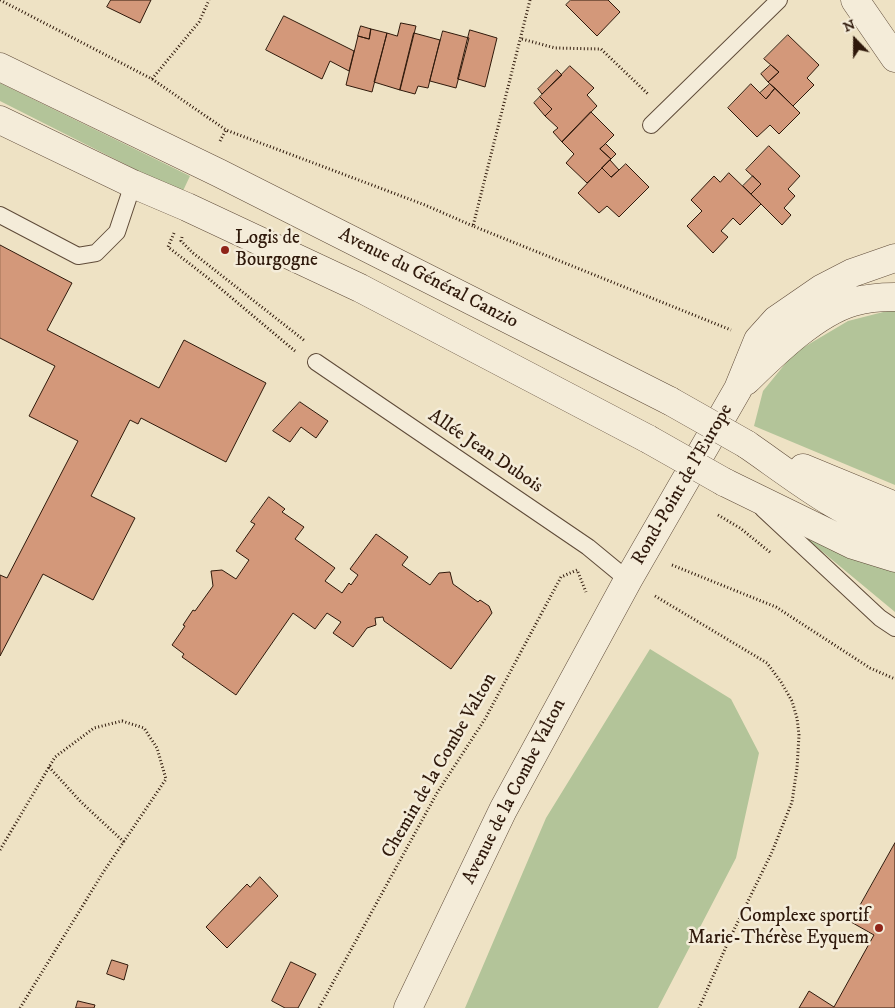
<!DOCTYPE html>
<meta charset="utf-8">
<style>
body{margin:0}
#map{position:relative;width:895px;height:1008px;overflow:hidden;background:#eee2c4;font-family:"IM FELL DW Pica",serif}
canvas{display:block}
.north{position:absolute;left:830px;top:15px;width:50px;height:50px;-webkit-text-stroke:4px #f4ecd9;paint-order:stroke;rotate:338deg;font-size:14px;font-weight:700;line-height:20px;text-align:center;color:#2f190b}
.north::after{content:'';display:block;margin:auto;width:18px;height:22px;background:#2f190b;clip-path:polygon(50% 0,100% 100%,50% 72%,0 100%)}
</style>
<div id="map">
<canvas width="895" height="1008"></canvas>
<div class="north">N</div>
</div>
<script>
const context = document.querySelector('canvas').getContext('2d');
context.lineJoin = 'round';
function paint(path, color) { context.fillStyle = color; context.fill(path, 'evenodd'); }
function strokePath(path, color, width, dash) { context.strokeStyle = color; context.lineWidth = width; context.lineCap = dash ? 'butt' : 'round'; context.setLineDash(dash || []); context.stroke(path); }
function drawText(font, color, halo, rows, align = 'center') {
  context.font = font + ' "IM FELL DW Pica",serif'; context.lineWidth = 5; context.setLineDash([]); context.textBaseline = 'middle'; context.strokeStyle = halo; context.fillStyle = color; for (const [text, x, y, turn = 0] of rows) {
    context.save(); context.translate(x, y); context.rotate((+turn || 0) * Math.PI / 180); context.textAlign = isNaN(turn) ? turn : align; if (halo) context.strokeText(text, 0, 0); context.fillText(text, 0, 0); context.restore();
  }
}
paint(new Path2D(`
 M0,83L190,176L182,193L0,101Z
 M895,309V485L754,426L763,391L794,353L848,321Z
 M801,534L895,565V612Z
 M650,649L731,699L759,753L736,858L658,1008H465L546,818Z`), '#b3c499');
const building = new Path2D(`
 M111,0H151L140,23L107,7Z
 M571,0H608L620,12L597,36L566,5Z
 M284,16L354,51L349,71L330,61L322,79L266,50Z
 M401,23L416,26L400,90L374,82L387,33L397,36Z
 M361,26L371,29L369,39L358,36Z
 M371,29L387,33L372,92L346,85L358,36L369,39Z
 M470,30L497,38L485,87L458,79Z
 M443,31L469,38L456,88L430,81Z
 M414,33L440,40L428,88L418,86L415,94L400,90Z
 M788,35L819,65L807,78L814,85L793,106L768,82L779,72L764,59Z
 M771,65L779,72L768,82L761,74Z
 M570,66L594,88L587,95L597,106L562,142L553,132L558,128L545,116L552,109L540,97Z
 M557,70L562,75L542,94L538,89Z
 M751,84L766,99L775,88L800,113L779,134L770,125L757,137L728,108Z
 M770,84L775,88L766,99L760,93Z
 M540,97L552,109L545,116L534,103Z
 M591,112L614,135L600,149L611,159L587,183L566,163L574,154L562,142Z
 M606,144L616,154L611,159L600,149Z
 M769,146L800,176L788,189L795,196L784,208L791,215L782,225L751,194L761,184L746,170Z
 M610,160L619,170L611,177L602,168Z
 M626,164L649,187L619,217L607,206L599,213L578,193L602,168L611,177Z
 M729,173L761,204L740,225L733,218L721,231L728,237L713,253L687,226L702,211L691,200L714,176L720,182Z
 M753,176L761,184L751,194L743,186Z
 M0,245L72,283L47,330L159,388L184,340L266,383L226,462L141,418L138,424L130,420L91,496L135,518L93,600L43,574L0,656V575L7,578L78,441L29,416L55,366L0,338Z
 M300,402L328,421L316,438L301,427L290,442L273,431Z
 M269,497L285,509L282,512L304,527L295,539L335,568L325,581L342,593L349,583L351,585L358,575L350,569L376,534L408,557L402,565L430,585L439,573L450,572L453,584L478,602L480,600L489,606L492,613L451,669L384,621L383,617L375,618L376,625L367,628L353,647L333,633L341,622L327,613L315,629L293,613L236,695L182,657L184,654L172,645L185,626L183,625L193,610L195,611L213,586L211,571L222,570L236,579L249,560L236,551L255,524L251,522Z
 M895,843V1008H799L809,991L834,1007L874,935L851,922Z
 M260,877L278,896L227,948L206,927L247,884L250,887Z
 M112,960L128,965L124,980L107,974Z
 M291,962L316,974L298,1008H285L272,1001Z
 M78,1001L95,1005L94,1008H76Z`);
paint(building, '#d3987a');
strokePath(building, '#2f190b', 1);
const service = new Path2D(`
 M651,125L779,0
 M0,215L78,256L96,253L117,232L133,184
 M316,362L588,547L628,580
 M763,509L880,618L895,628`);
const minor = new Path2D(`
 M855,0L895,58
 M0,67L219,173L670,401
 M0,120L133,184L187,207L360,288L648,439
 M746,381C774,354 815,313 853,302C867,298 881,297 895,297
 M746,444C790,474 843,518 895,530
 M803,468L895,506
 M724,482L853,545L895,558
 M408,1008L503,810L628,580L738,389L758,340L776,320L821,289L852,273L895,258`);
strokePath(service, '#5f4b39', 18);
strokePath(minor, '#5f4b39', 29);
strokePath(new Path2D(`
 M0,0L152,79L226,130L425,205L473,226
 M530,0L473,226L731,330
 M522,39L555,48L601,49L649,95
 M152,79L199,22L209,0
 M220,141L226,130
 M174,233L168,247L208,278L295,351
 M182,237L181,241L193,253L305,341
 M718,515L740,528L771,553
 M672,565L776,607L870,668L895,679
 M578,572L586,592
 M655,596L767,663L781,682L792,701L797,718L799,735L797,768L792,802L772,852L729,940L699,1008
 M49,767L81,802L124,842
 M0,850L55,757L94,728L122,721L144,728L157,748L166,779L104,871L20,1008
 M319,1008L437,793L485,719L561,577L577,570`), '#2f190b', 3, [1, 2.5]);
strokePath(service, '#f4ecd9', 16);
strokePath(minor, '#f4ecd9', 28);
const minorBridge = new Path2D(`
 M670,401L746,444
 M648,439L724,482`);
strokePath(minorBridge, '#5f4b39', 29, []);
strokePath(minorBridge, '#f4ecd9', 28);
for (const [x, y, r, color] of [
 [225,250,5,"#8f2418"],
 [879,928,5,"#8f2418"]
]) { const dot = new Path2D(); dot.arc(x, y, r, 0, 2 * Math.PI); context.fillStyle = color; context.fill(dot); strokePath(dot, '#f4ecd9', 2); }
drawText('19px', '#2f190b', '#f4ecd9', [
 ["Logis de",235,239],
 ["Bourgogne",235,261],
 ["Complexe sportif",869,917,"right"],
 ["Marie-Thérèse Eyquem",869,939,"right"]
], 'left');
drawText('19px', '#2f190b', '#f4ecd9', [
 ["Avenue du Général Canzio",428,279,27],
 ["Allée Jean Dubois",485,452,34],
 ["Rond-Point de l'Europe",683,485,-60],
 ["Chemin de la Combe Valton",440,766,-60],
 ["Avenue de la Combe Valton",515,792,-63]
]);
</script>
